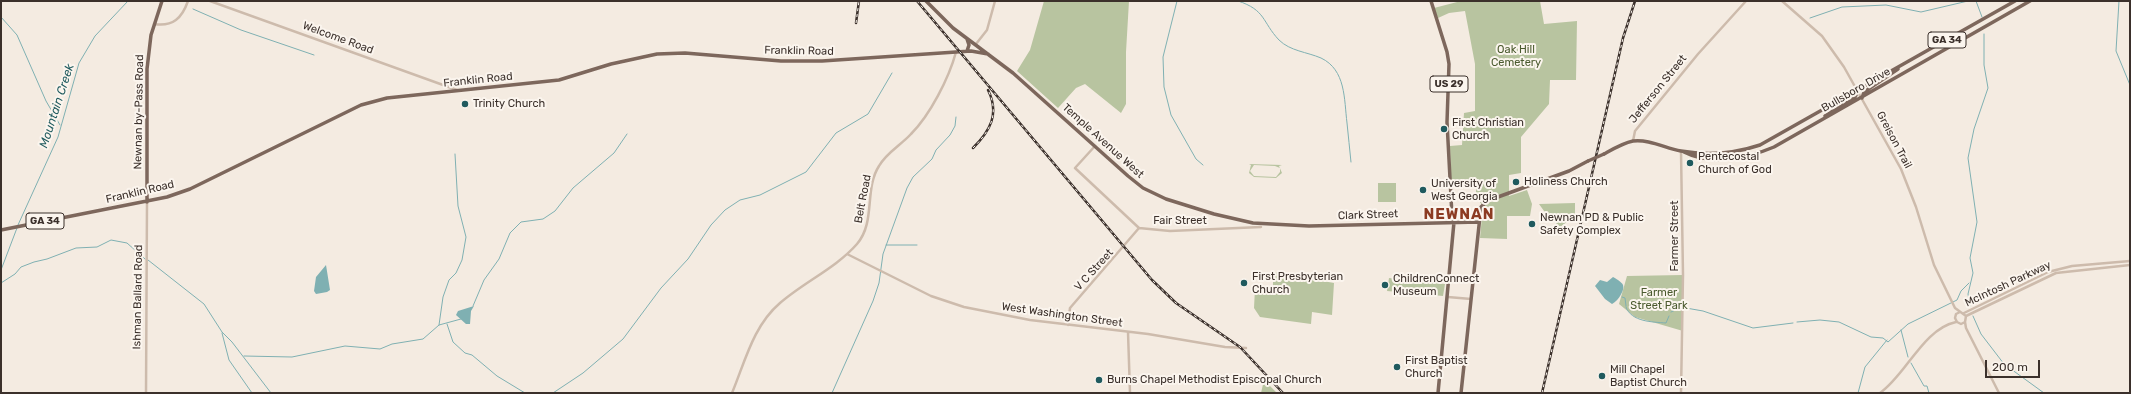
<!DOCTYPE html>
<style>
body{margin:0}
#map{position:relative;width:2131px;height:394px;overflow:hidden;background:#f4ebe1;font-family:Rubik,sans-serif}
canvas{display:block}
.frame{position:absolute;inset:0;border:2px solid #3b302b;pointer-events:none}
.scale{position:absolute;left:1985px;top:360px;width:55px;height:18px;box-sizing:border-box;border:2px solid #3b302b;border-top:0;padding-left:5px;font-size:12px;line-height:14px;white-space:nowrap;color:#3b302b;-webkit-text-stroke:3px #fbf5ee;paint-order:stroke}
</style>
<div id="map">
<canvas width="2131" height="394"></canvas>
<div class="frame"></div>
<div class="scale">200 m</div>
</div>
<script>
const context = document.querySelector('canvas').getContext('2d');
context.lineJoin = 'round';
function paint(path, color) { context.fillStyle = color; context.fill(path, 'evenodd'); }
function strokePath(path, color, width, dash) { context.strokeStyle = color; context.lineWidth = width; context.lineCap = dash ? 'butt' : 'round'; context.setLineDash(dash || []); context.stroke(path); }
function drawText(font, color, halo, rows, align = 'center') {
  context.font = font + ' Rubik,sans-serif'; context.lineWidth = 4; context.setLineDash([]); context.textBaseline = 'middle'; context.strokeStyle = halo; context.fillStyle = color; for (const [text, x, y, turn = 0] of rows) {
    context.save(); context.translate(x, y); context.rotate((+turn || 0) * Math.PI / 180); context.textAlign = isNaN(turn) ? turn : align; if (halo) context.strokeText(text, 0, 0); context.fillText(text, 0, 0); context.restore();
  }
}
paint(new Path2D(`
 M1044,1H1129L1126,52V104L1121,113L1085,84L1076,88L1058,108L1017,71L1030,50Z
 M1461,1H1540L1544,24L1577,21L1576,80H1550L1549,104L1521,137V173L1509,175V196L1527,190L1532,204L1530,216H1507V239L1480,238L1483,206L1476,197V183L1451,181L1450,146L1462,145L1464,113L1475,111V64L1465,11L1449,13L1438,18L1434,8Z
 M1249,164L1282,165L1279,166L1282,173L1276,178L1254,177L1249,173L1251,165ZM1254,165L1275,166L1280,168V172L1276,177L1254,176L1250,171Z
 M1378,183H1396V202H1378Z
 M1575,203V216L1560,227L1544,211L1539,204Z
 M1273,272L1334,283L1332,315L1312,312L1311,324L1260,317L1254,308L1255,288L1273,290Z
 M1683,275V331L1635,317L1619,304L1627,276Z
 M1389,278L1445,284L1443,296L1387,291Z
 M1264,380L1277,393H1261Z`), '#b8c4a0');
paint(new Path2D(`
 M326,265L330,290L327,292L316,294L314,291L316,277Z
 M1613,277C1615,278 1622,282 1623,285C1625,291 1617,302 1612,304L1605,299L1595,286L1600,280L1607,282Z
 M474,306L471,311L470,324H466L456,315L458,311Z`), '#7fb0b2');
strokePath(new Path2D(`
 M1177,1L1163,57L1164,87L1171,115L1196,159L1203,165
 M1238,1C1266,10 1262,22 1279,40C1290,51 1307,52 1321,58C1346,70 1344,99 1347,123C1348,136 1350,149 1351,162
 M1976,1L1982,17
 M2119,1L2116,51L2130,85
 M193,9L241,30L314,55
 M1,17L17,35L46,101L60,125
 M1810,18L1842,7L1886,5L1921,12L1968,1
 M18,225L58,137L79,63L95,36L128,1
 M886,245H917
 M148,260L204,304L222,332L232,342L271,393
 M1,270L17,228
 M1,283L15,274L21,267L34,262L47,259L76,248L97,247L111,240L127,243L145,259
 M1622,297L1625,298L1626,306
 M473,306L484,280L499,259L510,233L521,222L543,219L555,211L573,188L614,153L627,134
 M1970,306L1968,294L1973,273L1970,258L1977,222L1968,158L1974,129L1988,88L1984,65V34
 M1626,307C1631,322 1653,322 1666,323L1669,316
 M1686,308L1703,311L1753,328L1793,323
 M1671,312L1680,308
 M1973,316L1981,334L2004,364L2044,393
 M1797,322L1820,320L1839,322L1871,337L1883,338L1888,342L1908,324L1957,300L1961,291L1969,283
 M447,324L453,342L465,353L472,355L497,376L525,393
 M439,325L443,297L449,280L456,273L462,260L466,237L458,206L455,154
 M1901,330L1908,357
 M222,333L229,360L252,393
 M244,356L292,357L345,346L380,349L392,344L423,339L439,325L461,319
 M1911,363L1924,386H1927L1929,393
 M553,393L583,373L623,339L661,288L688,259L711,225L725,210L740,200L760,195L806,172L836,133L868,114L892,73
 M832,393L873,301L879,283L883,254L907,188L913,177L932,159L936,150L950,135L955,126L956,117
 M1858,393L1865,367L1887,340`), '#7fb0b2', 1);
strokePath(new Path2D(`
 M210,1L457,90
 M1782,1L1822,36L1844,67L1901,169L1916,207L1934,265L1955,308L1966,316L1965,322L1961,324L1957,322L1955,318L1956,314L1960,312
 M154,24C173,27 182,18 188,1
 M976,44L987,30L995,1
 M1633,141L1635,131L1698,54L1746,1
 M1095,146L1075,168L1139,228L1170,231L1261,227
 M847,254L931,296L964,307L1030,320L1148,334L1225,347L1246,348
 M1448,297L1471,299
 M1964,313L2048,272L2072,266L2130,261
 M1966,316L2056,273L2130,265
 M1965,322L1966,328L1999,393
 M1068,325L1070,308L1139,228
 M1128,332L1130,393
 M146,393L147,202
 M732,393C745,362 753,326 780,303C804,282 836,268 857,244C876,222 864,189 879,166C886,153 901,145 911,134C930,115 949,78 956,52
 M1681,393L1683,275L1681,151
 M1880,393C1906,375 1923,329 1956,322`), '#cdbbac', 2.5);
strokePath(new Path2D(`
 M926,1L953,28L1013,73L1128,176L1143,188L1166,199L1214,214L1253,223L1309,226L1479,222
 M1431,1L1447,52L1449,64L1447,122L1452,216L1454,222L1438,393
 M967,39L969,45L967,51
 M1862,98L1864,92L1898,69
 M1825,116L1855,97L1858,91
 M1684,152C1711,166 1748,158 1774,147L2030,1
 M1604,154C1613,149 1623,143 1633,141C1649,139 1665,148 1681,151C1709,156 1733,154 1760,145L2015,1
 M147,202V69L151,35L162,1
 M1,230L167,197L190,189L361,105L387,98L559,80L611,64L657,54L685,53L781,61H822L971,51L988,54
 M1461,393L1481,207L1487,201L1569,171L1588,161`), '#7d675c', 3.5);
const rail = new Path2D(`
 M917,1L1152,280L1176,303L1240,347L1283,393
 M856,23L859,1
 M973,148C990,131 1000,114 988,90
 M1542,393L1623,38L1635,1`);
strokePath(rail, '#3b302b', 2.5);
strokePath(rail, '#fbf5ee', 1, [3]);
strokePath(new Path2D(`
 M1588,161L1604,154`), '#7d675c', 3.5);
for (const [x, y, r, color] of [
 [465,104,4,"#1f5a5e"],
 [1444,129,4,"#1f5a5e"],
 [1690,163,4,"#1f5a5e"],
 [1516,182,4,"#1f5a5e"],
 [1423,190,4,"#1f5a5e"],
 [1532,224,4,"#1f5a5e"],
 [1244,283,4,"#1f5a5e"],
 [1385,285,4,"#1f5a5e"],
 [1397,367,4,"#1f5a5e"],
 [1602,376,4,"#1f5a5e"],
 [1099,380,4,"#1f5a5e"]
]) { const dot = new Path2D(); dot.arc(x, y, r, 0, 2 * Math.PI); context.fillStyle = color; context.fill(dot); strokePath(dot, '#fbf5ee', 1.5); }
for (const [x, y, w] of [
 [1947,40,38],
 [1449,84,38],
 [45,221,38]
]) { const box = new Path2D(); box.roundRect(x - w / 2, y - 8, w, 16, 3); context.fillStyle = '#fbf5ee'; context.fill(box); strokePath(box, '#3b302b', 1); }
drawText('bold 10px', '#3b302b', null, [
 ["GA 34",1947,40],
 ["US 29",1449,84],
 ["GA 34",45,221]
]);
drawText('11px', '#3b302b', '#fbf5ee', [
 ["Welcome Road",338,38,20],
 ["Franklin Road",799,51,1],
 ["Franklin Road",478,80,-6],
 ["Jefferson Street",1658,89,-51],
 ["Bullsboro Drive",1856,90,-30],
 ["Newnan by-Pass Road",139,112,-89],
 ["Greison Trail",1894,140,62],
 ["Temple Avenue West",1103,141,42],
 ["Franklin Road",140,192,-13],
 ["Belt Road",863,199,-79],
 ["Clark Street",1368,215,-2],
 ["Fair Street",1180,221],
 ["Farmer Street",1675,236,-90],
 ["V C Street",1094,270,-48],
 ["McIntosh Parkway",2008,284,-25],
 ["Ishman Ballard Road",138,297,-89],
 ["West Washington Street",1062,315,8]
]);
drawText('11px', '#4a5a2e', '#fbf5ee', [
 ["Oak Hill",1516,50],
 ["Cemetery",1516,63],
 ["Farmer",1659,293],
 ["Street Park",1659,306]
]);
drawText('11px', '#3b302b', '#fbf5ee', [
 ["Trinity Church",473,104],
 ["First Christian",1452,123],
 ["Church",1452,136],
 ["Pentecostal",1698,157],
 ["Church of God",1698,170],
 ["Holiness Church",1524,182],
 ["University of",1431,184],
 ["West Georgia",1431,197],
 ["Newnan PD & Public",1540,218],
 ["Safety Complex",1540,231],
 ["First Presbyterian",1252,277],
 ["Church",1252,290],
 ["ChildrenConnect",1393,279],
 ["Museum",1393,292],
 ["First Baptist",1405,361],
 ["Church",1405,374],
 ["Mill Chapel",1610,370],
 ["Baptist Church",1610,383],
 ["Burns Chapel Methodist Episcopal Church",1107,380]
], 'left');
drawText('italic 12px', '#1f5a5e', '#fbf5ee', [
 ["Mountain Creek",57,106,-72]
]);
context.letterSpacing = '1px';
drawText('bold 15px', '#8c3b22', '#fbf5ee', [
 ["NEWNAN",1459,215]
]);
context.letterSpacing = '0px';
</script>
